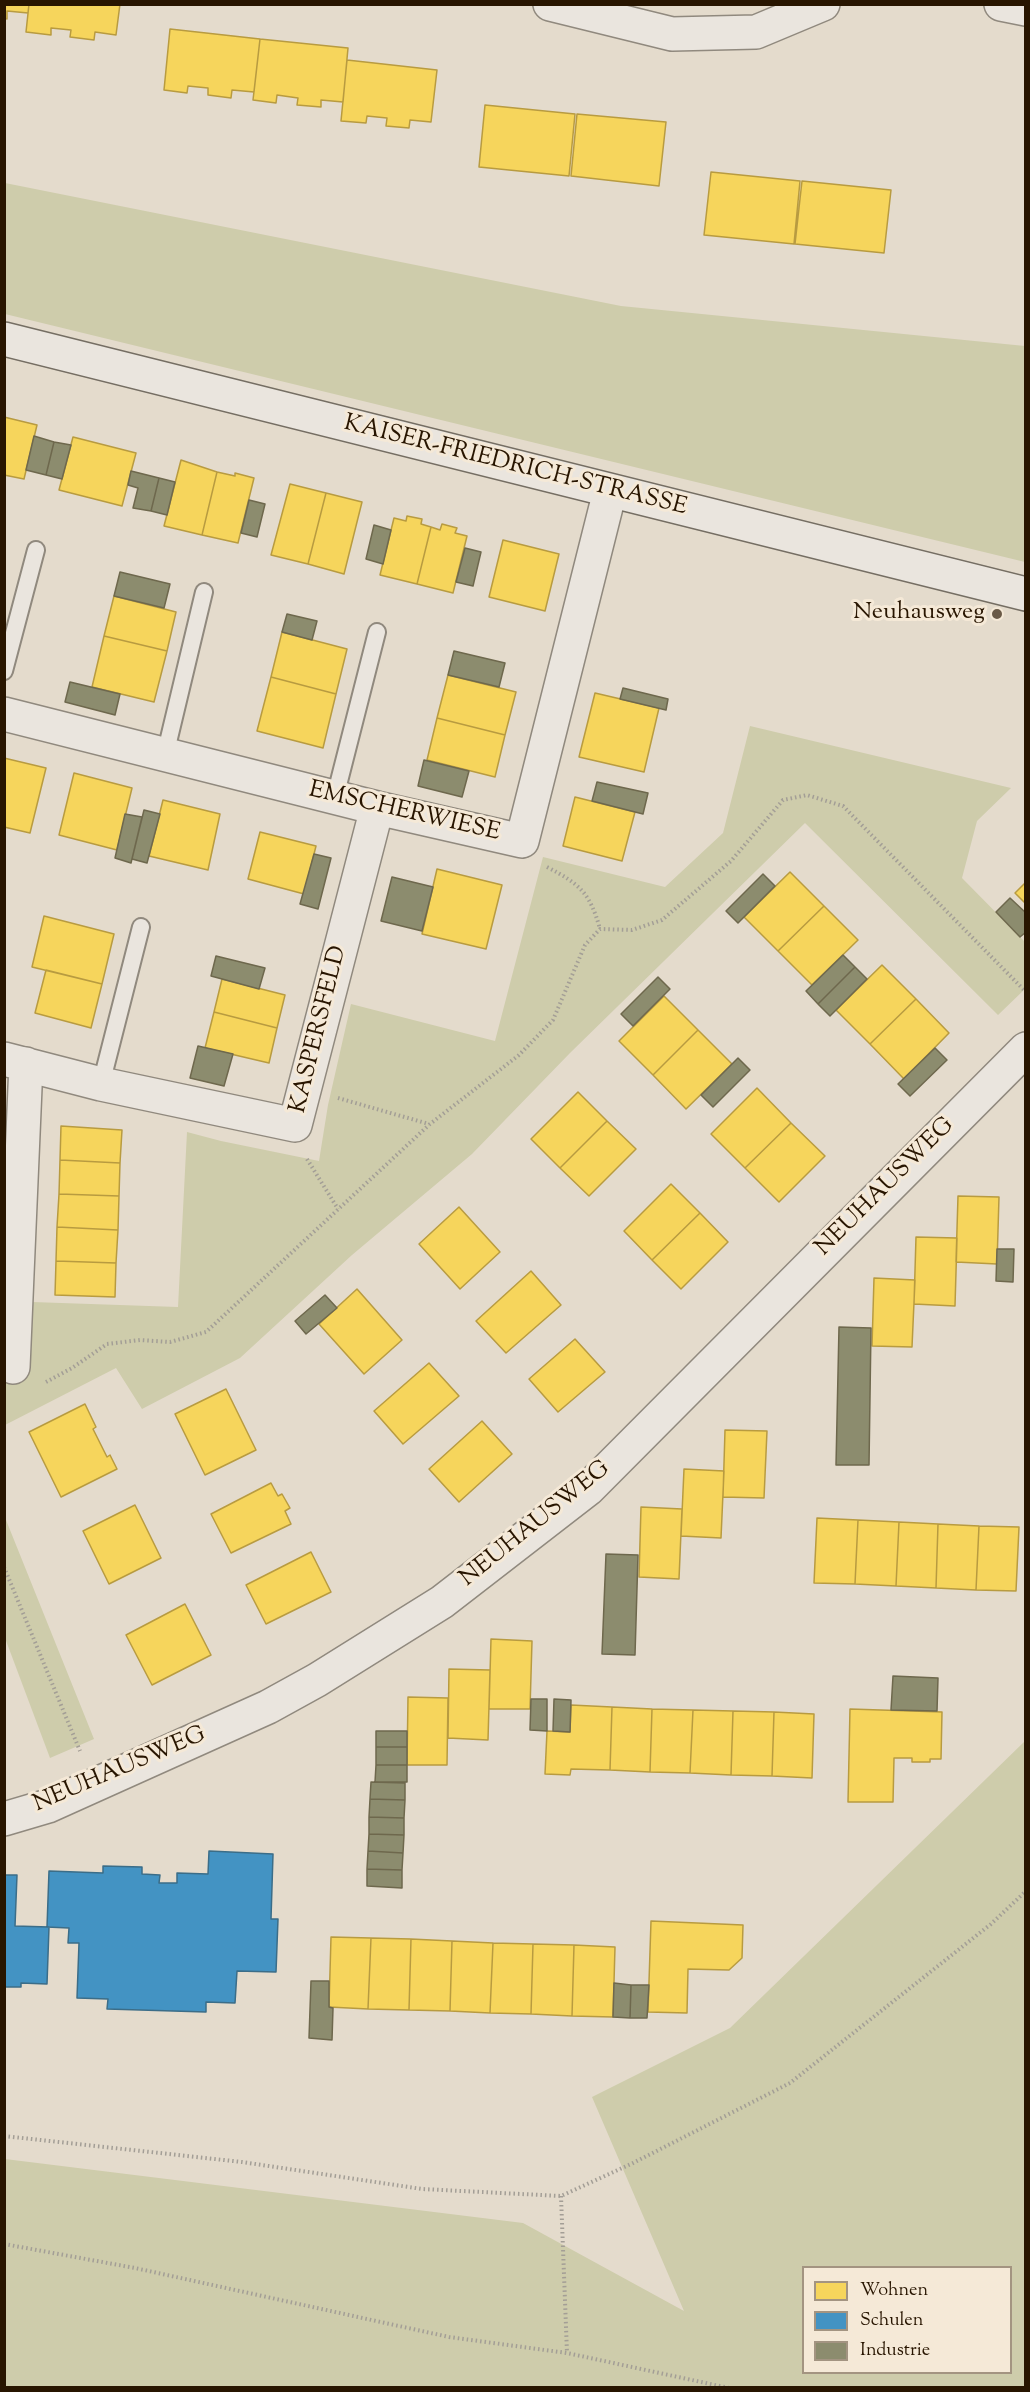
<!DOCTYPE html>
<style>
body{margin:0}
#map{position:relative;width:1030px;height:2392px;overflow:hidden;background:#e4dbcc;font-family:"Sorts Mill Goudy",serif}
canvas{display:block}
.frame{position:absolute;inset:0;border:6px solid #281500;pointer-events:none}
.legend{position:absolute;left:802px;top:2266px;width:210px;height:108px;box-sizing:border-box;background:#f5e9d7;border:2px solid #a39481;margin:0;padding:8px 10px;list-style:none;font-size:18px;color:#281500}
.legend li{display:flex;align-items:center;gap:12px;height:30px}
.legend b{width:30px;border:2px solid #a39481}
</style>
<div id="map">
<canvas width="1030" height="2392"></canvas>
<div class="frame"></div>
<ul class="legend">
<li><b style="height:16px;background:#f6d55c"></b>Wohnen</li>
<li><b style="height:16px;background:#4393c3"></b>Schulen</li>
<li><b style="height:16px;background:#8c8c6e"></b>Industrie</li>
</ul>
</div>
<script>
const context = document.querySelector('canvas').getContext('2d');
context.lineJoin = 'round';
function paint(path, color) { context.fillStyle = color; context.fill(path, 'evenodd'); }
function strokePath(path, color, width, dash) { context.strokeStyle = color; context.lineWidth = width; context.lineCap = dash ? 'butt' : 'round'; context.setLineDash(dash || []); context.stroke(path); }
function drawText(font, color, halo, rows, align = 'center') {
  context.font = font + ' "Sorts Mill Goudy",serif'; context.lineWidth = 6; context.setLineDash([]); context.textBaseline = 'middle'; context.strokeStyle = halo; context.fillStyle = color; for (const [text, x, y, turn = 0] of rows) {
    context.save(); context.translate(x, y); context.rotate((+turn || 0) * Math.PI / 180); context.textAlign = isNaN(turn) ? turn : align; if (halo) context.strokeText(text, 0, 0); context.fillText(text, 0, 0); context.restore();
  }
}
paint(new Path2D(`
 M5,183L621,306L1025,346V562L5,314Z
 M750,726L1011,788L977,821L962,878L1025,942V989L998,1015L805,823L570,1053L472,1154L352,1255L240,1358L142,1409L116,1368L5,1425V1376H28L32,1302L178,1307L187,1132L221,1141L319,1161L328,1105L351,1004L495,1041L543,857L665,887L723,833Z
 M4,1515L94,1739L50,1758L5,1638Z
 M1025,1741V2387H5V2159L523,2223L684,2311L592,2097L730,2028ZM804,2268H1010V2372H804Z`), '#ceccab');
const homes = new Path2D(`
 M4,4H29L28,13L7,11V19L4,18Z
 M29,4H120L116,35L95,32L94,40L70,37L71,30L51,28V35L26,32Z
 M170,29L260,39L254,92L232,90L231,98L208,95V88L188,86L187,93L164,90Z
 M260,39L348,48L343,102L321,100V107L297,105L298,98L277,95L276,103L253,100Z
 M347,60L437,70L431,122L410,120L409,128L386,126L387,118L367,116L366,123L341,121Z
 M485,105L575,114L569,176L479,167Z
 M577,114L666,122L659,186L571,176Z
 M711,172L800,181L794,244L704,235Z
 M802,181L891,190L884,253L795,244Z
 M4,417L37,425L24,479L4,475Z
 M73,437L136,453L122,506L59,490Z
 M181,460L217,472L202,535L164,526Z
 M217,472L235,476V473L254,478L238,543L202,535Z
 M290,484L326,493L308,564L271,555Z
 M326,493L362,502L344,574L308,564Z
 M407,516L422,519L421,524L431,527L417,584L380,575L394,518L406,521Z
 M442,524L457,528L455,533L467,536L453,593L417,584L431,527L440,530Z
 M503,540L559,554L545,611L489,597Z
 M114,596L176,612L167,651L104,636Z
 M282,632L347,649L336,694L271,677Z
 M104,636L167,651L154,702L92,687Z
 M448,675L516,692L505,735L437,718Z
 M271,677L336,694L323,748L257,731Z
 M595,693L659,708L644,772L579,757Z
 M437,718L505,735L495,777L427,760Z
 M4,758L46,768L30,833L4,827Z
 M74,773L132,788L117,850L59,835Z
 M575,797L635,812L622,861L563,846Z
 M163,800L220,814L208,870L149,856Z
 M260,832L316,846L304,894L248,879Z
 M437,869L502,885L486,949L422,934Z
 M790,872L824,906L778,951L744,917Z
 M1026,882V904L1015,893Z
 M824,906L858,940L812,985L778,951Z
 M44,916L114,934L102,984L32,967Z
 M882,965L916,999L870,1044L836,1010Z
 M46,970L102,984L91,1028L35,1013Z
 M222,979L285,995L277,1028L214,1012Z
 M664,996L698,1030L653,1075L619,1041Z
 M916,999L949,1033L904,1079L870,1044Z
 M214,1012L277,1028L269,1063L205,1048Z
 M698,1030L732,1064L686,1109L653,1075Z
 M757,1088L791,1123L745,1168L711,1134Z
 M578,1092L607,1121L560,1168L531,1139Z
 M607,1121L636,1149L589,1196L560,1168Z
 M791,1123L825,1156L779,1202L745,1168Z
 M61,1126L122,1130L120,1163L60,1160Z
 M60,1160L120,1163L119,1196L59,1194Z
 M671,1184L700,1213L652,1260L624,1231Z
 M59,1194L119,1196L118,1230L57,1227Z
 M958,1196L999,1197L997,1264L956,1262Z
 M459,1207L500,1252L460,1289L419,1244Z
 M700,1213L728,1242L681,1289L652,1260Z
 M57,1227L118,1230L116,1263L56,1261Z
 M916,1237L957,1238L955,1306L914,1304Z
 M56,1261L116,1263L115,1297L55,1295Z
 M531,1271L561,1305L506,1353L476,1321Z
 M874,1278L915,1280L912,1347L872,1346Z
 M357,1289L402,1340L364,1374L319,1324Z
 M575,1339L605,1372L558,1412L529,1379Z
 M429,1363L459,1396L403,1444L374,1411Z
 M226,1389L256,1450L205,1475L175,1414Z
 M85,1404L96,1427L93,1429L107,1457L110,1455L117,1469L61,1497L29,1432Z
 M482,1421L512,1454L459,1502L429,1469Z
 M725,1430L767,1431L764,1498L723,1497Z
 M684,1469L724,1471L721,1538L681,1536Z
 M271,1483L278,1496L282,1494L290,1508L285,1511L291,1524L231,1553L211,1514Z
 M135,1505L161,1558L109,1584L83,1531Z
 M641,1507L682,1509L679,1579L639,1577Z
 M817,1518L858,1520L855,1584L814,1583Z
 M858,1520L899,1522L896,1586L855,1584Z
 M899,1522L938,1524L936,1588L896,1586Z
 M938,1524L979,1526L976,1590L936,1588Z
 M979,1526L1019,1527L1016,1591L976,1590Z
 M311,1552L331,1592L266,1624L246,1585Z
 M185,1604L211,1655L152,1685L126,1635Z
 M491,1639L532,1641L530,1709H489Z
 M449,1669L490,1670L488,1740L448,1738Z
 M408,1697L448,1698L447,1765H407Z
 M571,1705L612,1707L610,1770L571,1769L570,1775L545,1774L547,1731L570,1732Z
 M612,1707L652,1709L650,1772L610,1770Z
 M652,1709L693,1710L690,1773L650,1772Z
 M850,1709L942,1712L941,1759H930V1762H912V1758H894L893,1802H848Z
 M693,1710L733,1711L731,1775L690,1773Z
 M733,1711L774,1712L772,1776L731,1775Z
 M774,1712L814,1714L812,1778L772,1776Z
 M651,1921L743,1925L742,1958L729,1970L688,1969L687,2013L648,2012Z
 M331,1937L371,1938L368,2009L329,2007Z
 M371,1938L411,1939L409,2010L368,2009Z
 M411,1939L452,1941L450,2011L409,2010Z
 M452,1941L493,1943L490,2013L450,2011Z
 M493,1943L533,1944L531,2014L490,2013Z
 M533,1944L574,1945L572,2016L531,2014Z
 M574,1945L615,1947L613,2017L572,2016Z`);
paint(homes, '#f6d55c');
strokePath(homes, '#b89b40', 1.5);
const schools = new Path2D(`
 M209,1851L273,1854L271,1919H278L276,1972L237,1971L235,2003L206,2002V2012L107,2009L108,1999L77,1998L79,1943H68L69,1928L47,1927L49,1871L103,1873V1866L142,1867V1874L160,1875L159,1883H177V1873L208,1874Z
 M4,1875H17L15,1926L49,1927L47,1984L21,1983V1987H4Z`);
paint(schools, '#4393c3');
strokePath(schools, '#3b6d88', 1.5);
const industry = new Path2D(`
 M34,436L54,442L46,475L26,470Z
 M54,442L71,445L62,479L46,475Z
 M131,471L159,478L151,511L133,508L138,488L128,485Z
 M159,478L175,482L167,515L151,511Z
 M249,500L265,504L257,537L241,533Z
 M374,525L391,530L383,564L366,559Z
 M465,548L481,552L473,586L456,582Z
 M120,572L170,584L164,608L114,596Z
 M287,614L317,621L312,640L282,632Z
 M454,651L505,663L499,687L448,675Z
 M70,682L120,694L115,715L65,702Z
 M623,688L668,699L666,710L620,699Z
 M424,760L469,771L462,797L418,786Z
 M597,782L648,793L643,814L592,801Z
 M144,810L160,814L147,863L132,859Z
 M125,814L142,817L131,863L115,858Z
 M314,854L331,858L318,909L300,904Z
 M763,874L775,886L738,923L726,911Z
 M392,877L433,887L422,931L381,921Z
 M1010,898L1026,913V932L1020,937L996,912Z
 M843,955L855,967L818,1004L806,991Z
 M216,956L265,968L259,989L211,976Z
 M855,967L867,979L830,1016L818,1004Z
 M658,977L670,989L633,1026L621,1014Z
 M198,1046L233,1054L224,1086L190,1078Z
 M935,1048L947,1060L910,1096L898,1084Z
 M738,1058L750,1070L713,1107L701,1095Z
 M997,1249H1014L1013,1282L996,1281Z
 M325,1295L337,1308L306,1334L295,1321Z
 M839,1327L871,1328L869,1465H836Z
 M606,1554L638,1555L635,1655L602,1654Z
 M893,1676L938,1678L937,1711L891,1710Z
 M531,1699H547V1731L530,1730Z
 M554,1699L571,1700L570,1732L553,1731Z
 M376,1731H407V1747H376Z
 M376,1747H407V1765H376Z
 M376,1765H407V1782H375Z
 M371,1782L405,1783V1800L370,1799Z
 M370,1799L405,1800L404,1818L369,1817Z
 M369,1817L404,1818V1835L369,1834Z
 M369,1834L404,1835L403,1853L368,1851Z
 M368,1851L403,1853L402,1870L367,1869Z
 M367,1869L402,1870V1888L367,1886Z
 M311,1981H329V2007L333,2008L332,2040L309,2038Z
 M614,1983L631,1985L630,2018L613,2017Z
 M631,1985H649L647,2018H630Z`);
paint(industry, '#8c8c6e');
strokePath(industry, '#6e684d', 1.5);
const lane = new Path2D(`
 M4,671L36,550
 M165,755L204,592
 M335,797L377,632
 M101,1084L141,927`);
const street = new Path2D(`
 M550,4L672,34L756,32L823,4
 M1001,4L1026,9
 M4,714L377,808L522,841L610,491
 M4,1059L101,1084L295,1125L377,808
 M13,1367L26,1064
 M4,1819L48,1806L268,1707L317,1680L442,1602L588,1489L1026,1049`);
const secondary = new Path2D(`
 M4,339L1026,594`);
strokePath(lane, '#90897e', 20);
strokePath(street, '#90897e', 36);
strokePath(secondary, '#756e63', 36);
strokePath(new Path2D(`
 M547,867C580,884 590,893 600,929
 M338,1098L429,1124
 M307,1159L338,1209
 M46,1382L72,1368L107,1344L140,1340L170,1342L206,1332L430,1124L519,1055L553,1020L585,945L600,929L632,930L662,920L731,861L783,800L807,795L843,806L1026,992
 M4,1567L80,1751
 M4,2136L242,2162L422,2189L561,2196L631,2164L790,2083L991,1924L1026,1891
 M561,2196L567,2353
 M4,2244L135,2268L449,2337L567,2353L729,2388`), '#a39e96', 4, [1.5, 3]);
strokePath(lane, '#eae5de', 16);
strokePath(street, '#eae5de', 33);
strokePath(secondary, '#eae5de', 33);
for (const [x, y, r, color] of [
 [997,614,6,"#6a5a47"]
]) { const dot = new Path2D(); dot.arc(x, y, r, 0, 2 * Math.PI); context.fillStyle = color; context.fill(dot); strokePath(dot, '#f5e9d7', 2); }
drawText('24px', '#281500', '#f5e9d7', [
 ["KAISER-FRIEDRICH-STRASSE",515,467,14],
 ["EMSCHERWIESE",404,813,13],
 ["KASPERSFELD",320,1030,-76],
 ["NEUHAUSWEG",886,1188,-45],
 ["NEUHAUSWEG",536,1525,-39],
 ["NEUHAUSWEG",120,1771,-23]
]);
drawText('24px', '#281500', '#f5e9d7', [
 ["Neuhausweg",985,614]
], 'right');
</script>
